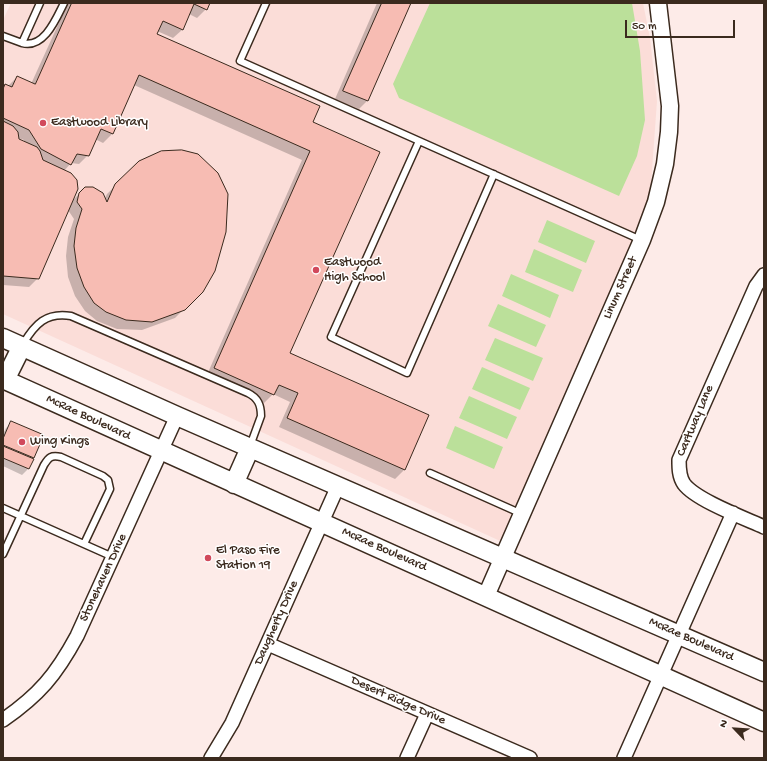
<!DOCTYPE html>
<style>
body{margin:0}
#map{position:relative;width:767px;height:761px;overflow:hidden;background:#fdebe8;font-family:"Gochi Hand",sans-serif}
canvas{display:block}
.frame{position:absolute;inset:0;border:4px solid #3b2a1e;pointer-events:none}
.north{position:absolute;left:715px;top:709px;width:40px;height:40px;-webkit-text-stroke:3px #fff;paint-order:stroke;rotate:295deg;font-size:11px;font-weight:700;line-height:16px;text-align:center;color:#3b2a1e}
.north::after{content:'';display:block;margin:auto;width:14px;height:18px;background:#3b2a1e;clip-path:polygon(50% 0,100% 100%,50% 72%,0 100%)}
.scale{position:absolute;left:625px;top:20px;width:110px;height:18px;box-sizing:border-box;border:2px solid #3b2a1e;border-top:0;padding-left:5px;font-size:12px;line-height:14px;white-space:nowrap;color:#3b2a1e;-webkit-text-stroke:3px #fff;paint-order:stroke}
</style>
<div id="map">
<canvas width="767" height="761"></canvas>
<div class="frame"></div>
<div class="north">N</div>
<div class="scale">50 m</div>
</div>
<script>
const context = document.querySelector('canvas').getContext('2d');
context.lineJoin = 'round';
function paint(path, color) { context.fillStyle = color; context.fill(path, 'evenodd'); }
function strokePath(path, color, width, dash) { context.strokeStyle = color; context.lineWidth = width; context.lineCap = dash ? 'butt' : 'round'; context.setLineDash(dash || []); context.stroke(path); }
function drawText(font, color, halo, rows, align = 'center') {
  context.font = font + ' "Gochi Hand",sans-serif'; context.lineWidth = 3; context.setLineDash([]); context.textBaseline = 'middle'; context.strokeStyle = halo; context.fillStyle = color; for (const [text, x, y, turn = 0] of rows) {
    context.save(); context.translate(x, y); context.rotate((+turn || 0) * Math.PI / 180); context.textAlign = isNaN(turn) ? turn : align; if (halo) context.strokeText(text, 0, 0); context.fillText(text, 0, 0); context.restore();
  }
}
paint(new Path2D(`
 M11,3H643L650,38L657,101L648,226L509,545L3,314V20Z`), '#fbddd8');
paint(new Path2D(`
 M430,3H632L640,51L645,120L637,156L619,196L399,98L393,84Z
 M547,220L595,241L586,263L538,242Z
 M534,249L582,270L573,292L525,272Z
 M511,274L559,295L550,318L502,296Z
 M498,304L546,325L536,347L488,326Z
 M495,338L543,358L533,381L485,360Z
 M482,367L530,388L520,410L472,389Z
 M469,396L517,417L507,439L459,418Z
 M455,426L503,447L494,469L446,448Z`), '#bbe09a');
paint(new Path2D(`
 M68,3H209L206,9L197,18L189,14L182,30L173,38L157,31L156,34L312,123L379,152L289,353L428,415L404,470L395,479L279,427L290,402L273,394L264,403L206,377L302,160L134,85L112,134L103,143L95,139L88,155L79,164L71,163L64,171L72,201L85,188L105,198L107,194L116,185L202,291L175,318L142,330L117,329L97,321L85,311L75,296L68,277L66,256L68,237L74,219L68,210L38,278L29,287L3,285V88L5,85L8,86L17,77L31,84ZM18,138L24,140V142L18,140Z
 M377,3H410L367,101L359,109L335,99Z
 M12,423L42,435L28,469L22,475L3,466V434L6,428Z`), '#0003');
const building = new Path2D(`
 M72,3H210L207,10L194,4L183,30L163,21L157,34L320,106L313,122L380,152L290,353L429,415L405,470L287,418L298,393L279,385L274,395L214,368L310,151L139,75L113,134L101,129L89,156L77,154L71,165L41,149L29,130L3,118V89L5,84L12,87L17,76L35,84Z
 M382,3H411L368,101L343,91Z
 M3,121L13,126L18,132L19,139L37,147L40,151L43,160L71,173L77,180L78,189L39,279L3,276Z
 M182,150L198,154L218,173L228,194L226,232L215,271L203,292L185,310L152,322L126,320L106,312L94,303L84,287L77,268L74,246L76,228L82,209L77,202L79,193L85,187H93L103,193L107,202L115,184L139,161L161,151Z
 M11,421L44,435L34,458L3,445V439Z
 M3,446L34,459L29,469L3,458Z`);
paint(building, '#f7bcb3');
strokePath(building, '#3b2a1e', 1);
const service = new Path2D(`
 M266,3L240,61L641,240
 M3,36L22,43L40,3
 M22,43C44,49 56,19 64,3
 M419,141L331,337L407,373L494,174
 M23,344C35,324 46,312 71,316L248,393C258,398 261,405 261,416L250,446
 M430,473L522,514
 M3,508L113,557
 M3,554L44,465C49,457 51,455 61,457L103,476L108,480L110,489L84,544`);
const minor = new Path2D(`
 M764,275L756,286L679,460C679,468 679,477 684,484C696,500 744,518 764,527
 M268,644L530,758
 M3,720C39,695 56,675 77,636L177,416
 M211,758L232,723L338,486
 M407,758L427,714
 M624,758L733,513`);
const tertiary = new Path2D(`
 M486,596L642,240L656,202L665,164L669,132L670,106L658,3`);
const secondary = new Path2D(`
 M3,338L177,416L764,672
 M3,379L764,722
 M5,380L22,346
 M234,484L250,448`);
strokePath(service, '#3b2a1e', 9);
strokePath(minor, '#3b2a1e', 16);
strokePath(tertiary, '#3b2a1e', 19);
strokePath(secondary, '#3b2a1e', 21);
strokePath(service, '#fff', 6);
strokePath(minor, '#fff', 13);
strokePath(tertiary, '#fff', 16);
strokePath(secondary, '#fff', 18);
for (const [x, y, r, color] of [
 [43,123,4,"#d1495b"],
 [316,270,4,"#d1495b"],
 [22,442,4,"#d1495b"],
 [208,558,4,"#d1495b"]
]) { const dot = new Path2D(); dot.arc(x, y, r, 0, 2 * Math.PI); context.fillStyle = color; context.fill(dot); strokePath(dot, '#fff', 1.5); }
drawText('13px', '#3b2a1e', '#fff', [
 ["Eastwood Library",51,123],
 ["Eastwood",324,263],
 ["High School",324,278],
 ["Wing Kings",30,442],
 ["El Paso Fire",216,551],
 ["Station 19",216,566]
], 'left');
drawText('13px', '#3b2a1e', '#fff', [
 ["Linum Street",621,288,-66],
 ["McRae Boulevard",88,418,25],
 ["Cartway Lane",696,421,-67],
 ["McRae Boulevard",384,550,24],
 ["Stonehaven Drive",104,578,-65],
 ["Daugherty Drive",277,623,-66],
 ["McRae Boulevard",691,640,24],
 ["Desert Ridge Drive",398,701,24]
]);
</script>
